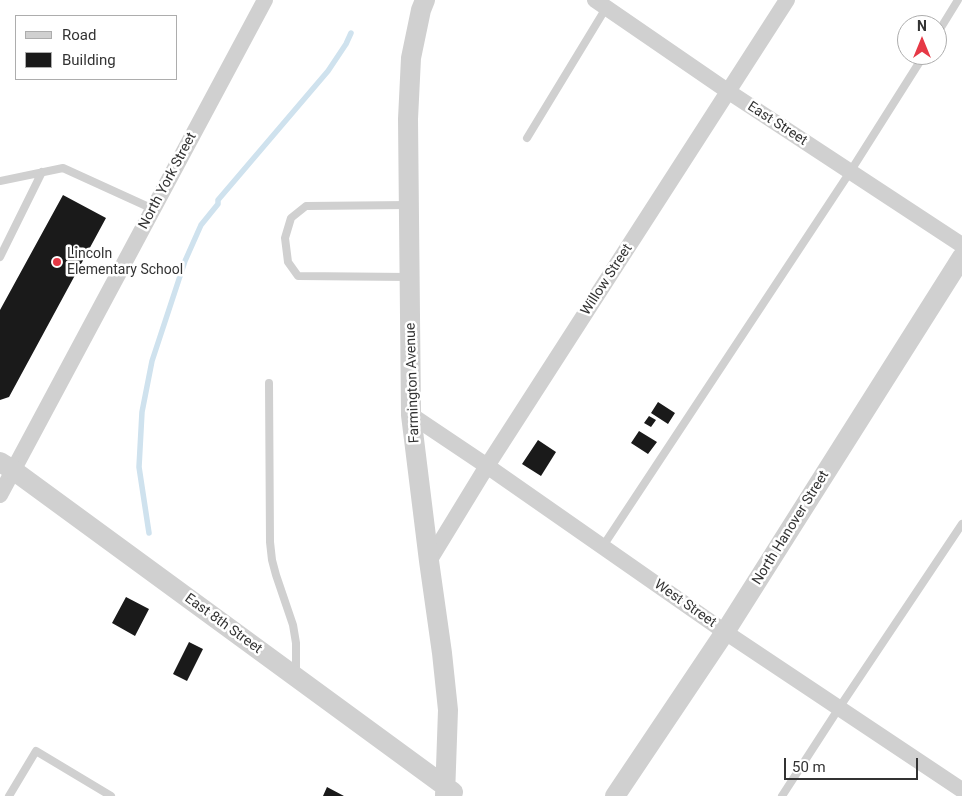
<!DOCTYPE html>
<style>
body{margin:0}
#map{position:relative;width:962px;height:796px;overflow:hidden;background:#fff;font-family:Roboto,sans-serif}
canvas{display:block}
.legend{position:absolute;left:15px;top:15px;width:162px;height:65px;box-sizing:border-box;background:#fff;border:1px solid #adadad;margin:0;padding:6px 9px;list-style:none;font-size:15px;color:#333}
.legend li{display:flex;align-items:center;gap:10px;height:25px}
.legend b{width:25px;border:1px solid #adadad}
.north{position:absolute;left:897px;top:15px;width:50px;height:50px;box-sizing:border-box;background:#fff;border:1px solid #adadad;border-radius:50%;rotate:0deg;font-size:14px;font-weight:700;line-height:20px;text-align:center;color:#333}
.north::after{content:'';display:block;margin:auto;width:18px;height:22px;background:#e63946;clip-path:polygon(50% 0,100% 100%,50% 72%,0 100%)}
.scale{position:absolute;left:784px;top:758px;width:134px;height:22px;box-sizing:border-box;border:2px solid #333;border-top:0;padding-left:6px;font-size:15px;line-height:18px;white-space:nowrap;color:#333;-webkit-text-stroke:4px #fff;paint-order:stroke}
</style>
<div id="map">
<canvas width="962" height="796"></canvas>
<ul class="legend">
<li><b style="height:6px;background:#d0d0d0"></b>Road</li>
<li><b style="height:14px;background:#1a1a1a"></b>Building</li>
</ul>
<div class="north">N</div>
<div class="scale">50 m</div>
</div>
<script>
const context = document.querySelector('canvas').getContext('2d');
context.lineJoin = 'round';
function strokePath(path, color, width, dash) { context.strokeStyle = color; context.lineWidth = width; context.lineCap = dash ? 'butt' : 'round'; context.setLineDash(dash || []); context.stroke(path); }
function paint(path, color) { context.fillStyle = color; context.fill(path, 'evenodd'); }
function drawText(font, color, halo, rows, align = 'center') {
  context.font = font + ' Roboto,sans-serif'; context.lineWidth = 5; context.setLineDash([]); context.textBaseline = 'middle'; context.strokeStyle = halo; context.fillStyle = color; for (const [text, x, y, turn = 0] of rows) {
    context.save(); context.translate(x, y); context.rotate((+turn || 0) * Math.PI / 180); context.textAlign = isNaN(turn) ? turn : align; if (halo) context.strokeText(text, 0, 0); context.fillText(text, 0, 0); context.restore();
  }
}
strokePath(new Path2D(`
 M149,533L139,467L142,412L152,361L185,261L201,225L218,204V200L328,71L346,44L351,33`), '#cfe2ee', 5.5);
paint(new Path2D(`
 M63,195L106,218L9,397L0,400V310Z
 M658,402L675,413L668,424L651,413Z
 M649,416L656,420L651,427L644,423Z
 M639,431L657,442L648,454L631,443Z
 M538,440L556,452L541,476L522,464Z
 M126,597L149,609L135,636L112,623Z
 M189,642L203,649L187,681L173,674Z
 M327,787L344,796H323Z`), '#1a1a1a');
strokePath(new Path2D(`
 M937,34L958,0
 M527,138L606,8
 M0,181L63,168L153,209
 M409,205L306,206L291,218L285,238L288,262L298,276L409,277
 M0,257L42,172
 M269,383L270,542L272,560L276,575L293,625L296,643V673
 M603,546L850,172L924,55
 M9,796L36,751L111,796
 M782,796L839,708L962,524`), '#d0d0d0', 8);
strokePath(new Path2D(`
 M595,0L729,92L962,245
 M411,415L487,466L725,632L962,790
 M0,495L265,0
 M429,561L487,466L787,0`), '#d0d0d0', 16);
strokePath(new Path2D(`
 M425,0L421,10L411,58L408,119L411,415L429,561L442,653L448,710L445,796
 M0,462L13,470L453,792
 M615,796L725,632L962,257`), '#d0d0d0', 20);
for (const [x, y, r, color] of [
 [57,262,5,"#e63946"]
]) { const dot = new Path2D(); dot.arc(x, y, r, 0, 2 * Math.PI); context.fillStyle = color; context.fill(dot); strokePath(dot, '#fff', 2); }
drawText('14px', '#333', '#fff', [
 ["East Street",777,124,33],
 ["North York Street",168,181,-62],
 ["Willow Street",607,280,-57],
 ["Farmington Avenue",413,383,-92],
 ["North Hanover Street",791,528,-58],
 ["West Street",685,604,35],
 ["East 8th Street",223,624,36]
]);
drawText('14px', '#333', '#fff', [
 ["Lincoln",67,254],
 ["Elementary School",67,270]
], 'left');
</script>
